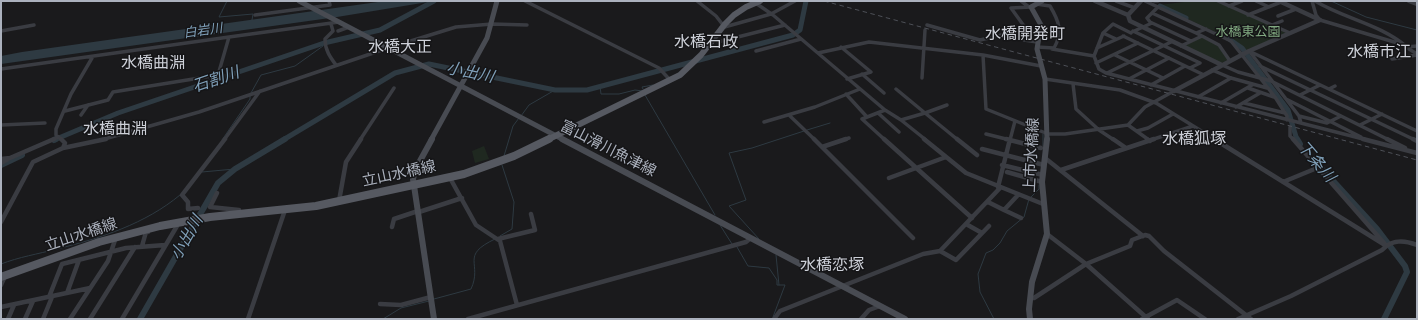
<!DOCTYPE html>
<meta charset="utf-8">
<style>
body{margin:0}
#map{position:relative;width:1418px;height:320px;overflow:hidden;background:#1a1a1c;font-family:Karla,sans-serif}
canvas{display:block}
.frame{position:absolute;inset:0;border:2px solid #abb1bd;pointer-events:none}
</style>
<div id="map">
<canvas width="1418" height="320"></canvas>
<div class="frame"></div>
</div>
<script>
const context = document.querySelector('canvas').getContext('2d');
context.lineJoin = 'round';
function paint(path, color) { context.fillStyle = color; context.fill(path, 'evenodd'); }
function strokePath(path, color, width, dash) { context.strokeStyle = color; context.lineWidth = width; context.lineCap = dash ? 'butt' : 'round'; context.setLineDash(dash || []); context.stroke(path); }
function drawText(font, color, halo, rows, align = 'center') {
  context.font = font + ' Karla,"Noto Sans JP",sans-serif'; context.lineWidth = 3; context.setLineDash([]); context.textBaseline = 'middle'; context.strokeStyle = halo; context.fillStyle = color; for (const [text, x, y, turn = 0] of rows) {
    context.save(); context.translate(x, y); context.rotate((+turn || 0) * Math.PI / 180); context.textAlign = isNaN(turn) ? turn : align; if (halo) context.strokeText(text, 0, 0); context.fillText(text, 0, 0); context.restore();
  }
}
paint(new Path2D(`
 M1193,1H1217L1290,33L1246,50L1228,38L1158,5Z
 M1202,37L1218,46L1228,60L1221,63L1184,46Z
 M484,146L489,159L475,163L472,151Z`), '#1f2820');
paint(new Path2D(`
 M385,1H434L337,17L1,64V56L22,52Z`), '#2e3a42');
strokePath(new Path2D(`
 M227,1L219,17L253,14L252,20
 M1331,1L1366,17L1417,30
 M326,44L331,41
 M600,86L601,94H619L635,90L643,91
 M643,89L642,87L653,85
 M251,93L261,75L295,66L323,46
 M645,95L715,215
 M521,116L529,105L555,90
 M807,130L830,123
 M1043,134V146
 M222,140L250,99V96
 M504,156L513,126L519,118
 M202,172L235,169
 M1031,197L1039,189V185
 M720,225L732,244
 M500,236L512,229L514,202L502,165
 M759,239L729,206L746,200L729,153L752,148L804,131
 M737,247L748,266L769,268L777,280V285H785L773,317
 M776,255L779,285
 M1,264C19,257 38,254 57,249C101,238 145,224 180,195
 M434,299L471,289C483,263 459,256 495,239
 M383,319L401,308L429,301
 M994,319L980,292L978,274L986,253L993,250L1000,243L1007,231L1024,217L1029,199`), '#2e3a42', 1);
strokePath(new Path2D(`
 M1160,6L1186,18
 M1226,37L1242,48L1288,110L1297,140
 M54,140L118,113L324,43L380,30L434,1
 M283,140L395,73L429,64L555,90H587L793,35L800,30L806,1`), '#2e3a42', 5);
strokePath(new Path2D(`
 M1297,139L1300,144
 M54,140L56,139
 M1314,160L1377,229L1405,266L1407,272L1384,319
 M1,165L22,155
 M140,319L218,183L235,169L285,139`), '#2e3a42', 6);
strokePath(new Path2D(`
 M525,1L659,68L670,80
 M697,1L716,16L723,25
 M1021,1L1029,7
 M1116,1L1135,8
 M1145,1L1231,41L1275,97L1287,116V120
 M1154,1H1158
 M1218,1L1290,33
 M1256,1L1269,7
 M1312,1L1316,15L1320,20L1401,44L1417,54
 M1315,1C1345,19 1380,24 1407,47L1417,46
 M757,4L773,15L885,110L901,120L926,140
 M1036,4L1050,6C1059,21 1063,32 1054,48L1037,47
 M1229,6L1242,1
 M1158,7L1152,13L1196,33
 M1011,8L1024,26V40L1037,42
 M1011,8L1031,7
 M1152,13L1147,18L1150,22L1191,41
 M255,15L330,5L329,1
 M1248,15L1281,2
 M1278,16L1296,9
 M331,24L333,31L325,39C325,50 330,57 336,65
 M927,25L980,40L1024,30
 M1272,25L1282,21
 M721,28L771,14L795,1
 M1,31L34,25
 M338,31L349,27
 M1133,31L1200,63L1190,68
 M1132,32L1152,23
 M1103,33L1116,39
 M1131,33L1113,24L1103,33L1094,56L1099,69L1106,73L1367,140
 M1123,36L1204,75
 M1202,36L1219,45L1230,61
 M229,37L339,22
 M718,42L785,25
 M1181,46L1202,36L1196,33L1206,29
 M841,47L871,72L847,79
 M1097,48L1124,36
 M1052,49L1094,56
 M756,51L801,39
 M1249,51L1417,131
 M1250,52L1299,116L1301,123
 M818,53L869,42L983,55L1041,66
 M983,55L986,109L1048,134H1065L1128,125L1145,107L1174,91
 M1115,55L1163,78
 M1392,59L1417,55
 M1096,63L1138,43
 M1222,65L1238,72L1271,81L1389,140
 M1260,66L1415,140
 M1,69L229,37L218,75L113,92L108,100L65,111
 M1212,70L1231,78L1267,88
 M1107,73L1171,42
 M862,74L884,93
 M922,78L925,30
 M1045,79L1120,90L1156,103L1216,140
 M1129,79L1169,58
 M1073,84L1076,109L1099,130L1114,140
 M1151,85L1185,66
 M1248,88L1274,97
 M896,89L925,113L901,120
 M1329,89L1335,86
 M846,94L867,117
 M1300,95L1320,85
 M1198,97L1231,78
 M1286,99L1361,137
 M1221,103L1252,85
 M1244,103L1285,113
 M947,105L925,113L958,140
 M1236,107L1260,93
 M885,110L862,119L885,140
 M878,113L899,132
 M81,115L88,105
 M789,115L815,140
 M1299,116L1327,123L1341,116
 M764,122L815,107L860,89
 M1,125L45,123
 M1128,125L1149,140
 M1360,125L1382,114
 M1290,127V136L1294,140
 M1137,131L1148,128L1173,114
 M986,134L1010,140
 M52,140L59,137
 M62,140L56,135V129L71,94L92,58
 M101,140L199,112L388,48L456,27L492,24L527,25
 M224,140L260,91
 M360,140L394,88
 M843,140L849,138
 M1010,140L1015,121
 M1151,140L1193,126`), '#3a3c42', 3.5);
strokePath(new Path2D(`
 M61,139L65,143L63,148
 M814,139L822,147
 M846,139L822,147L913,238
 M884,139L972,218
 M924,139L966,173L1043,204
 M957,139L977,155
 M1006,139L1041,148
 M1113,139L1126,148
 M1147,139L1150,141
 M1214,139L1385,245
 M1293,139L1384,243
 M1363,139L1417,153
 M1387,139L1405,148
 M1413,139L1417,141
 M982,149L1044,165
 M1045,158L1143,236
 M1,159L10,158L54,139
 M1,163L8,159
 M1002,165L1043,175
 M1061,170L1154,139
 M1007,172L1042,182
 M450,178L476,225L500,241L517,305
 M889,178L946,157
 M1283,182L1317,168
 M998,187L1010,139
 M217,193L210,207L239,210L237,214
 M339,201L346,162L361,139
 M988,202L1004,210L1018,195
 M198,208L188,209V202L182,195L225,139
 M1004,210L1021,218
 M419,212L462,198
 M1,222L33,162L63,148L106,139
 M966,224L982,233
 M392,227L394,219L418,211
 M1047,234L1086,264L1148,319
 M498,239L535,230L531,214
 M142,246L146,232H148
 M940,251L956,260L989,226
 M1,285L5,276
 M67,293L79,260
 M49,297L62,264L126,248L165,245
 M1030,298H1034L1086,264L1130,246L1132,240L1145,235L1149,236L1164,251L1251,319
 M380,304L401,305L431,297
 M1,307L90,288
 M8,319L14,305
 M25,319L33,301
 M43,319L52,297
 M70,319L108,261L116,237
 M90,319L135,247
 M122,319L177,226
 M248,319L285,210
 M468,319L746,242L751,238
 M774,319L780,311L923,254L940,251L1000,188
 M861,319L869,310L880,306
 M1142,319L1177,300L1205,319
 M1238,319L1291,296L1382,250C1392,239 1404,240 1417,245`), '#3a3c42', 4.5);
strokePath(new Path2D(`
 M1095,1L1128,15
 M1141,1L1128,15L1130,21L1222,65
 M1279,1L1320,20
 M1409,1L1417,4
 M1174,91L1249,51L1320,20`), '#3a3c42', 4.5);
strokePath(new Path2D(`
 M299,1L564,140
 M1042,1L1031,7L1041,25L1037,49L1045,79L1047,140
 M431,140L487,38L497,1`), '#484b52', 5);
strokePath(new Path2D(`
 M432,139L415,170L413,179L434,319
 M562,139L905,319
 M1030,319L1029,309L1032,282L1047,234L1042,182L1047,139`), '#484b52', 6);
strokePath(new Path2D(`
 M547,140L680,75L701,55L725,24L734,15L746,7L760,1`), '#565961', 6);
strokePath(new Path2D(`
 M1,277L99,242L160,226L210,217L316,206L464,174L514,156L549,139`), '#565961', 8);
strokePath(new Path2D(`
 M824,1L1417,160`), '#4d5057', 1, [4.5, 3.5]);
drawText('italic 13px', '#80a1ba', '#151517', [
 ["白岩川",203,31,-8]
]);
drawText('13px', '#81a981', '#151517', [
 ["水橋東公園",1248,32]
]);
drawText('15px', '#abb1bd', '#151517', [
 ["富山滑川魚津線",608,149,27],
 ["上市水橋線",1032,155,-87],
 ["立山水橋線",399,174,-12],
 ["立山水橋線",81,235,-18]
]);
drawText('16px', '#cdd0d8', '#151517', [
 ["水橋開発町",1025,34],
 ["水橋石政",706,42],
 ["水橋大正",400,47],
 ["水橋市江",1379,52],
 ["水橋曲淵",153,63],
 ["水橋曲淵",115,129],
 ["水橋狐塚",1194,139],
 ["水橋恋塚",832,265]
]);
drawText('italic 16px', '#80a1ba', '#151517', [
 ["小出川",470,73,12],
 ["石割川",216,80,-19],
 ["下条川",1316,162,49],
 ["小出川",187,238,-60]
]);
</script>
